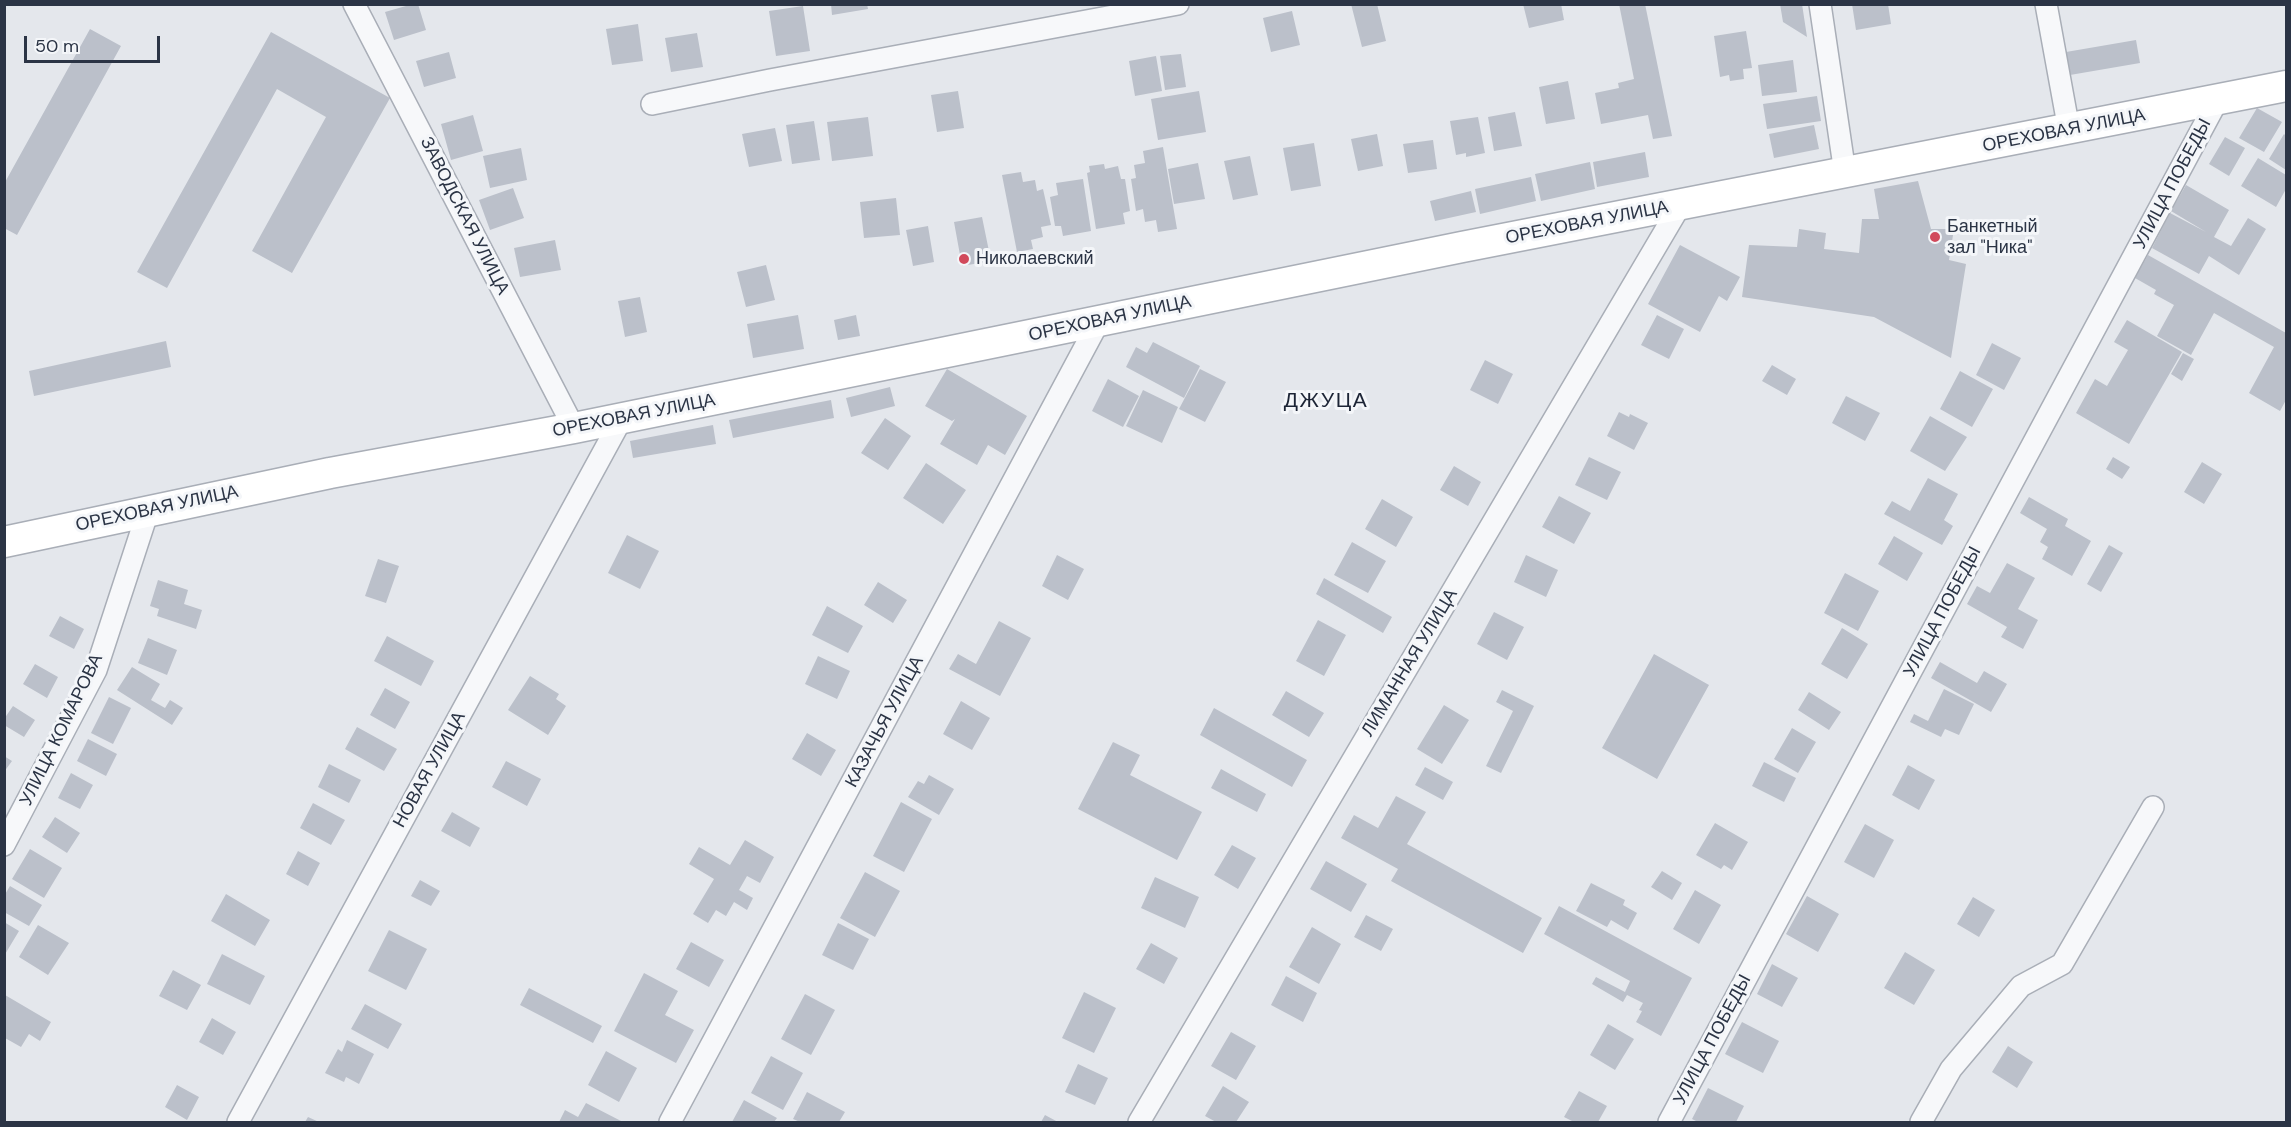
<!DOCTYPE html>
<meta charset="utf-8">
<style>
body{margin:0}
#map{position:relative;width:2291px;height:1127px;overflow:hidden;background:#e4e7ec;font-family:"DM Sans",sans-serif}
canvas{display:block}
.frame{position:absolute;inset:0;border:6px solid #2b3445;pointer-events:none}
.scale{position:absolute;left:24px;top:36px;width:136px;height:27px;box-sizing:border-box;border:3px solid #2b3445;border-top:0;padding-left:8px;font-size:18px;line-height:21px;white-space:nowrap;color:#2b3445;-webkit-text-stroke:4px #f4f6f9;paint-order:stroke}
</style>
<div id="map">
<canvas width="2291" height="1127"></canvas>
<div class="frame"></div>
<div class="scale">50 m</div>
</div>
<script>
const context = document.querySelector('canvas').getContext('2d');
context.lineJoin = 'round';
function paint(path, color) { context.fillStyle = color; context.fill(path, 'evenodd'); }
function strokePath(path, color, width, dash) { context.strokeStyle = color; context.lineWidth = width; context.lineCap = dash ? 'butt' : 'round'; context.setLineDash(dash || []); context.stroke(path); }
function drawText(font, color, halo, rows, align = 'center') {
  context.font = font + ' "DM Sans",sans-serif'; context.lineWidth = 6; context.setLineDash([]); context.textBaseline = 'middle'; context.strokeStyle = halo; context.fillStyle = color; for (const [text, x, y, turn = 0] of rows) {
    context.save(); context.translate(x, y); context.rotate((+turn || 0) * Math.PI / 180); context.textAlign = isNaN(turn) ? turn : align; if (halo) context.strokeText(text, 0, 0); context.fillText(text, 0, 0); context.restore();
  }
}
paint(new Path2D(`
 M413,4H418L426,30L394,40L385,12Z
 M831,4H867L868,9L832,15Z
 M1351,4H1377L1386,41L1362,47Z
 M1523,4H1561L1564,20L1529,28Z
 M1619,4H1645L1672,136L1653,139L1648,115L1601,124L1595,93L1619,88L1618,83L1634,79Z
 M1780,4H1802L1807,37L1783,22Z
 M1852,4H1888L1891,24L1856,30Z
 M803,6L810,51L776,56L769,11Z
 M1292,11L1300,45L1271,52L1263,18Z
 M638,24L643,61L612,65L606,29Z
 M90,29L121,46L17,235L4,228V184Z
 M1746,31L1752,68L1743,69L1744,79L1730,81L1729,75L1720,77L1714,36Z
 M271,32L390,98L292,273L252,251L326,117L277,89L167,288L137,272Z
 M697,33L703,67L671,72L665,38Z
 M2136,40L2140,63L2070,75L2066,52Z
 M449,52L456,78L424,87L416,61Z
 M1181,54L1186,87L1165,90L1160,56Z
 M1156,56L1162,91L1135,96L1129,61Z
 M1793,60L1797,92L1762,96L1758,65Z
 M1568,81L1575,119L1546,124L1539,87Z
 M958,91L964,128L937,132L931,95Z
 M1199,91L1206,132L1158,140L1151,99Z
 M1817,96L1821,121L1767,129L1763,104Z
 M2257,108L2282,122L2264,152L2239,138Z
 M1515,112L1522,146L1494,151L1488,117Z
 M473,115L483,151L451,160L441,124Z
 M868,117L873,156L832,161L827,122Z
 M1478,117L1485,153L1466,157V153L1456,155L1450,121Z
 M814,121L820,160L792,164L786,125Z
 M1814,125L1819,149L1774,158L1769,134Z
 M775,128L782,161L749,167L742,134Z
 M1377,134L1383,166L1358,171L1351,139Z
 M2284,134L2286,136V170L2269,159Z
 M2225,137L2245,148L2229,176L2209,164Z
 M1433,140L1437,169L1408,173L1403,144Z
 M1314,143L1321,186L1291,191L1283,148Z
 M1163,147L1177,229L1158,232L1156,220L1145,222L1143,209L1136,211L1131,179L1136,178L1134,165L1145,163L1143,151Z
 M521,148L527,180L490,188L483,156Z
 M1645,152L1649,177L1597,187L1593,162Z
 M1250,156L1258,195L1233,200L1224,161Z
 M2258,158L2286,175V189L2276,207L2241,186Z
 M1590,162L1595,189L1541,201L1535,174Z
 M1198,163L1205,199L1174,204L1168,169Z
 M1104,164L1105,169L1118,166L1121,179H1125L1130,211L1123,213L1125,224L1096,229L1087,173L1090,172L1089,166Z
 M1021,172L1023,182L1035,180L1037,191L1043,189L1051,225L1041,227L1043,237L1031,240L1033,249L1017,252L1002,175Z
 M1531,177L1536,201L1480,214L1475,189Z
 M1083,179L1091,231L1063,236L1061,226H1055L1050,197L1058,195L1056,183Z
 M1918,181L1931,229H1954L1949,260L1966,264L1951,358L1874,317L1742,297L1749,245L1797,247L1799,229L1826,233L1824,249L1859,253L1862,219H1879L1874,189Z
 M2186,185L2229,210L2214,237L2231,246L2248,218L2266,229L2239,275L2209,256L2199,274L2152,248L2170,213L2206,232L2171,211Z
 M513,188L524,218L490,230L479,200Z
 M1471,191L1476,212L1435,221L1430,201Z
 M896,198L900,235L864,238L860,202Z
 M982,217L991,261L962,266L954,222Z
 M928,226L934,262L913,266L906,230Z
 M555,240L561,270L520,277L514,248Z
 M1680,245L1740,277L1727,301L1719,296L1700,332L1648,304Z
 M2148,255L2286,333V400L2280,411L2249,393L2274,347L2214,313L2191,355L2157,336L2174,305L2154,294L2156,290L2135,278Z
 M766,265L775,300L746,307L737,272Z
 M640,297L647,332L625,337L618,301Z
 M798,315L804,349L753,358L747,324Z
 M856,315L860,336L838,340L834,320Z
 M1657,315L1684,329L1669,359L1641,345Z
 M2127,320L2182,352L2129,444L2076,413L2095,379L2107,386L2128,350L2114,342Z
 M166,341L171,367L34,396L29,371Z
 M1153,342L1200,366L1184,398L1126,367L1136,347L1147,353Z
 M1992,343L2021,358L2004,390L1976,375Z
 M2183,353L2194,359L2182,381L2171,374Z
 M1485,360L1513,374L1498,404L1470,390Z
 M1772,365L1796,379L1787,395L1762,381Z
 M947,369L1027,416L1005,455L988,445L977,465L940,444L955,419L952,421L925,406Z
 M1200,369L1226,382L1205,422L1179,409Z
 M1960,371L1993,389L1972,427L1940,409Z
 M1108,379L1139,396L1123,427L1092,411Z
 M890,387L895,406L851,417L846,398Z
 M1143,390L1178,407L1162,443L1126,426Z
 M1846,396L1880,413L1865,441L1832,423Z
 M831,400L834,418L733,438L729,420Z
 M1619,412L1629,417L1630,414L1648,423L1634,450L1607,436Z
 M1930,416L1967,437L1945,471L1910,451Z
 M885,418L911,436L888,470L861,453Z
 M713,425L716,444L633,458L630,441Z
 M1589,457L1621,472L1607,500L1575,485Z
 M2113,457L2130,467L2122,479L2106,469Z
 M2202,462L2222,474L2204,504L2184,492Z
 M926,463L966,490L943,524L903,498Z
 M1454,466L1481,482L1468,506L1440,490Z
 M1928,478L1958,494L1944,520L1953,526L1942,545L1884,514L1892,501L1910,511Z
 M1559,496L1591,513L1574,544L1542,527Z
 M2029,497L2068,519L2065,526L2091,541L2072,576L2042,559L2048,547L2040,542L2047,529L2020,513Z
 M1382,499L1413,517L1396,547L1365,529Z
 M627,535L659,551L640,589L608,573Z
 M1894,536L1923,553L1907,581L1878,564Z
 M1352,542L1386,561L1368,593L1334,575Z
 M2109,545L2123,553L2101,592L2087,584Z
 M1057,555L1084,569L1068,600L1042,586Z
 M1526,555L1558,570L1546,597L1514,582Z
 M378,559L399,566L386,603L365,596Z
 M2007,563L2035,578L2018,609L2038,620L2023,649L2001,637L2007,627L1967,604L1977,586L1990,593Z
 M1845,573L1879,591L1858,631L1824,613Z
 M1324,578L1392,617L1383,633L1316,594Z
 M158,580L188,590L184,604L202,610L196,629L157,616L159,609L150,606Z
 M878,582L907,600L893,623L864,605Z
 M827,606L863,626L848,653L812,635Z
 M1494,612L1524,627L1507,660L1477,644Z
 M60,616L84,629L74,649L49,636Z
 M1318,620L1346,635L1324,676L1296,661Z
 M999,621L1031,638L1000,696L949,669L958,654L976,664Z
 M1842,628L1868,644L1847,679L1821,664Z
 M387,636L434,661L421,686L374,661Z
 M148,638L177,650L167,675L138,663Z
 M1654,654L1709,685L1657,779L1602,748Z
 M818,656L850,671L837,699L805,684Z
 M1940,662L1977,683L1984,671L2007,684L1991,712L1931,678Z
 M35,664L58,677L47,698L23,684Z
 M132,667L160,684L151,700L165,708L170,700L183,708L172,725L117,690Z
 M530,676L559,694L556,699L566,706L548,735L508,710Z
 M385,688L410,702L395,729L370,715Z
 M1944,689L1974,704L1959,735L1945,729L1941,737L1910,722L1914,714L1928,721Z
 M1502,690L1534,706L1501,773L1486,766L1513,711L1496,702Z
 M1286,691L1324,713L1309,737L1272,715Z
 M1809,692L1841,712L1829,730L1798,710Z
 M109,697L131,708L113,744L91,733Z
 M961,701L990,718L972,750L943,734Z
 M1444,705L1469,720L1442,764L1417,749Z
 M13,706L35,720L24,737L4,725V719Z
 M1214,708L1307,760L1292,787L1200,735Z
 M357,727L397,749L384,771L345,749Z
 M1792,728L1816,742L1798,773L1774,759Z
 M807,733L836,750L821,776L792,759Z
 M88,739L117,754L106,776L77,761Z
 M1113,742L1140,755L1130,775L1202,812L1177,860L1078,809Z
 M4,756L12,761L4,772Z
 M506,761L541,779L527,806L492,787Z
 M1764,762L1796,778L1784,802L1752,786Z
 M329,764L361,780L349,803L318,787Z
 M1908,765L1935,780L1919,810L1892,795Z
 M1425,767L1453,782L1443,800L1415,785Z
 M1221,769L1266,794L1257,812L1211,788Z
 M71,773L93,785L80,809L58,798Z
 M929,775L954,789L939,815L908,797L918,781L924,784Z
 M1396,796L1426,812L1407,844L1542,918L1523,953L1391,881L1398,869L1341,838L1354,815L1378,828Z
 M901,802L932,819L904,872L873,856Z
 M313,803L345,820L331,845L300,828Z
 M452,812L480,828L470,847L441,831Z
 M55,817L80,833L67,853L42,837Z
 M1715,823L1748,842L1732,870L1724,865L1721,869L1696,855Z
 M1865,824L1894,840L1874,878L1844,862Z
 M745,840L774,857L760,883L747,876L739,890L753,898L747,910L734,902L726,916L716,910L708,923L693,914L714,879L689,864L699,847L730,865Z
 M1232,845L1256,858L1238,889L1214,875Z
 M30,849L62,868L44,898L12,879Z
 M298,851L320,863L308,886L286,874Z
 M1326,861L1367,884L1351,912L1310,889Z
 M1662,871L1682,883L1672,900L1651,887Z
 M865,872L900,891L875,937L840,918Z
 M1155,877L1199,897L1185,928L1141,908Z
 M420,880L440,891L431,906L411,896Z
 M1591,883L1625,900L1623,905L1637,913L1628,930L1611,920L1607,927L1576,911Z
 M10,886L42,905L29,926L4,912V896Z
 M1695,890L1721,905L1699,944L1673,929Z
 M226,894L270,920L255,946L211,921Z
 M1807,896L1839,914L1818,952L1786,934Z
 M1973,897L1995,910L1979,937L1957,924Z
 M1559,906L1692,978L1661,1036L1636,1022L1642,1011L1639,1010L1643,1003L1627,995L1623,1002L1592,984L1596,977L1625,992L1630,981L1544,934Z
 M1366,915L1393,929L1381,951L1354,937Z
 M4,922L19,931L4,956Z
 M838,923L869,939L853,970L822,955Z
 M38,925L69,943L48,975L19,957Z
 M1312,927L1341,944L1319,984L1289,967Z
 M389,930L427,949L406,990L368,971Z
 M691,942L724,960L709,987L676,969Z
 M1151,943L1178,958L1164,984L1136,969Z
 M1905,952L1935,970L1914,1005L1884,988Z
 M222,954L265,976L250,1005L207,984Z
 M1772,964L1798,978L1782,1007L1757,994Z
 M173,970L201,985L187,1010L159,996Z
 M644,973L678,991L665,1015L694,1030L676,1063L614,1031Z
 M1286,976L1317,993L1303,1022L1271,1005Z
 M529,988L602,1026L593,1043L520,1005Z
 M1084,992L1116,1008L1094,1053L1062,1038Z
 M805,994L835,1010L811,1055L781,1039Z
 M5,995L51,1022L40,1041L29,1034L21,1047L5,1038Z
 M365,1004L402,1024L388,1049L351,1029Z
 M212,1018L236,1032L223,1055L199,1042Z
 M1742,1022L1779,1041L1763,1073L1725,1054Z
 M1608,1024L1634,1039L1615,1070L1590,1055Z
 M1231,1032L1256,1046L1236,1080L1211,1066Z
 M347,1040L374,1054L359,1084L346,1077L344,1082L325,1073L338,1049L342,1052Z
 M2008,1046L2033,1062L2017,1088L1992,1072Z
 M606,1051L637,1068L619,1102L588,1085Z
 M771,1056L803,1073L783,1110L751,1093Z
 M1078,1064L1108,1078L1095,1105L1065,1092Z
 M177,1085L199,1097L187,1120L165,1107Z
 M1223,1086L1249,1102L1236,1122H1216L1205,1116Z
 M1708,1088L1744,1106L1736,1122H1698L1692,1119Z
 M1579,1091L1607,1106L1598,1122H1574L1564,1117Z
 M807,1092L845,1112L839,1122H800L793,1119Z
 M744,1100L777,1118L774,1122H732Z
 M586,1103L623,1122H559L565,1110L578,1117Z
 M1045,1115L1058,1122H1041Z
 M308,1117L319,1122H305Z`), '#bbc0ca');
const minor = new Path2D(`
 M354,4L574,428
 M1820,4L1845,173
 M2046,4L2069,130
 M652,104L770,80L1178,4
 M4,845L96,670L148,511
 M238,1122L622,418
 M670,1122L1099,321
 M1139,1122L1681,204
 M1669,1122L2217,101
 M1921,1122L1951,1069L2021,986L2062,964L2153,807`);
const secondary = new Path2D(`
 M4,542L330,473L574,428L1462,247L2286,86`);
strokePath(minor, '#a9aeb7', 24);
strokePath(secondary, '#a9aeb7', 33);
strokePath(minor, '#f7f8fa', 21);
strokePath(secondary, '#fff', 30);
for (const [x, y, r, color] of [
 [1935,237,6,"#d1495b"],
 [964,259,6,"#d1495b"]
]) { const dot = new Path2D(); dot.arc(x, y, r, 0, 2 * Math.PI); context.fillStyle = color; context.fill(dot); strokePath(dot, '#f4f6f9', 2); }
drawText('18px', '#2b3445', '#f4f6f9', [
 ["ОРЕХОВАЯ УЛИЦА",2064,131,-11],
 ["УЛИЦА ПОБЕДЫ",2173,184,-62],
 ["ЗАВОДСКАЯ УЛИЦА",464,216,63],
 ["ОРЕХОВАЯ УЛИЦА",1587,223,-11],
 ["ОРЕХОВАЯ УЛИЦА",1110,319,-12],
 ["ОРЕХОВАЯ УЛИЦА",634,416,-11],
 ["ОРЕХОВАЯ УЛИЦА",157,509,-12],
 ["УЛИЦА ПОБЕДЫ",1943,612,-62],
 ["ЛИМАННАЯ УЛИЦА",1410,663,-59],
 ["КАЗАЧЬЯ УЛИЦА",885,722,-62],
 ["УЛИЦА КОМАРОВА",62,730,-64],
 ["НОВАЯ УЛИЦА",430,770,-61],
 ["УЛИЦА ПОБЕДЫ",1713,1040,-62]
]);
drawText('18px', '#2b3445', '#f4f6f9', [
 ["Банкетный",1947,227],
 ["зал \"Ника\"",1947,248],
 ["Николаевский",976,259]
], 'left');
context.letterSpacing = '1.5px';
drawText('21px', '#1d2536', '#f4f6f9', [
 ["ДЖУЦА",1326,401]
]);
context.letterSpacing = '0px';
</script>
